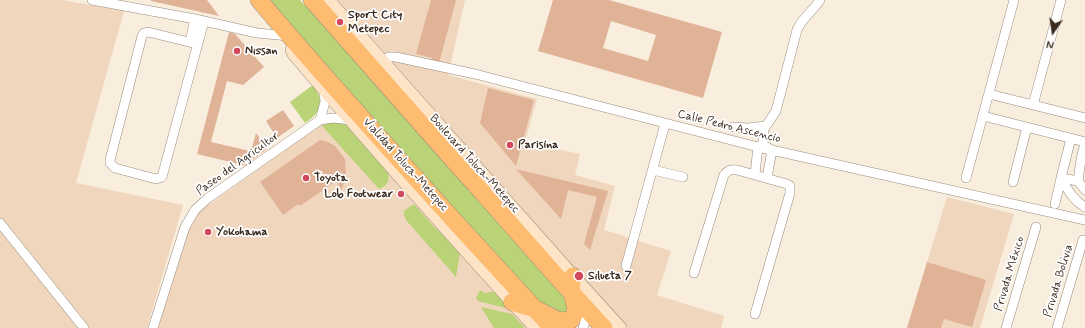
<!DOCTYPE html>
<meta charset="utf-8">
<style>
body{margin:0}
#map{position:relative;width:1085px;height:328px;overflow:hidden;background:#f9edde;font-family:Mynerve,sans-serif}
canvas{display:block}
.north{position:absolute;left:1033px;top:12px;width:40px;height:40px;-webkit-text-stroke:3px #fff;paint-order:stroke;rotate:193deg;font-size:11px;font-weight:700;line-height:16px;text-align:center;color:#3b2a1e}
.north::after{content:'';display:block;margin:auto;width:14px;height:18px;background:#3b2a1e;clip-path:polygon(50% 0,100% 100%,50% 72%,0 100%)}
</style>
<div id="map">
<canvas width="1085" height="328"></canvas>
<div class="north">N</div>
</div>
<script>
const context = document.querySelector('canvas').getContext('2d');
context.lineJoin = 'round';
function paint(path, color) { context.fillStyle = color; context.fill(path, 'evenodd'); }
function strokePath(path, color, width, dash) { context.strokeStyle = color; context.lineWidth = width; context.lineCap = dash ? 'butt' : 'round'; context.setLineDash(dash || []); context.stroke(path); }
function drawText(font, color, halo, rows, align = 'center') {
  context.font = font + ' Mynerve,sans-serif'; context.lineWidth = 3.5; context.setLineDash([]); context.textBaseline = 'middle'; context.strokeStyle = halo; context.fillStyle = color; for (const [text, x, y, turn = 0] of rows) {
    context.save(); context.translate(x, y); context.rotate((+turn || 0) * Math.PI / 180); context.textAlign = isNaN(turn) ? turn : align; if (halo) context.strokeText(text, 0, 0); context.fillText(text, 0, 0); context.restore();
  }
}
paint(new Path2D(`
 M0,0H62L124,11L76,183L183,205L147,328H0Z
 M338,0H465L448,75L537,99L525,142L580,154L575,175L615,186L604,230L671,251L657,295L724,316L721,328H628Z
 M341,119L532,328H158L186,234L197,213L313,130L328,120Z
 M947,197L1014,214L980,328H907Z`), '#efd6bc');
paint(new Path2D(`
 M269,0H300L572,303L566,317L545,308L436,193Z
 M313,85C325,102 322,112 305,123L290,102Z
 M344,122L388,173C390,181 387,186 379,189L322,126L327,123Z
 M412,205H415L433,226L454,243L460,252L456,277L406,220L404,215V211Z
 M480,290L484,293L498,291L499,293L497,295L509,309L478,301L476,298Z
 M481,307L512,314L525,328H494Z`), '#bbd377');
paint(new Path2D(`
 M151,0H207L219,16L151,1Z
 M431,0H456L439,63L431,61L432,58L416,54Z
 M553,0H609L722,32L703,98L538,51ZM611,21L656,35L648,61L603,48Z
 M229,32L235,34L264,67L243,85L227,81L211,142L250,151L247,166L197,154Z
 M488,88L534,100L516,166L480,123Z
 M283,110L294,126L277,138L266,121Z
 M256,133L267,149L248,163Z
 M320,140L328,142L335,146L345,159L346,174L343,186L341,189L336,181L300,206L298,204L283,215L260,182Z
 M516,169L608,191L590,250L584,244L597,197L568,190L561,219Z
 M209,227L214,233L207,238L203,233Z
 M927,262L986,280L972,327L944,319L941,328H907Z`), '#e0b397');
const street = new Path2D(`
 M92,0L195,19L257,33L289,36
 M190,42L195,19
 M197,44L148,32L144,33L142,36L110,160V163L115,168L156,179L162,177L204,21
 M377,64L389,57H396L475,74L758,147L1085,220
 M989,94L1085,118
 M1033,105L1061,0
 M983,116L1085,142
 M320,120L325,102L324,90
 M733,127L748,128L765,126
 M1071,138L1061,178C1068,190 1073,200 1085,207
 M1085,143L1081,159L1078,181L1085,190
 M763,144L764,129L776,111L797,30C802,18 813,11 820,0
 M767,147L772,150L767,178
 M653,170L683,177
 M755,174L758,147L762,144
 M966,178L1014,0
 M1013,182L1027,127
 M1055,204L1061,178L1078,181
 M0,223L84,328
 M626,266L665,124
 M694,273L724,175C728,170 731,169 737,170L787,184L790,186V193L755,314
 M153,328L185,227L195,210L208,198L320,120L333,118L351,120
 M583,328L588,311
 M1006,328L1036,227
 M1057,328L1083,240`);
const secondary = new Path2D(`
 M328,0L571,274L620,328
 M292,50L294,54C373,147 454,238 536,328`);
const highway = new Path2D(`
 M259,0C324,77 392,152 460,227C491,261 522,294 552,328
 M312,0L461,169L475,184L558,278L604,328
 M512,302L536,309L559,321L571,320C580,307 573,305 572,292C571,287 572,281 573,276`);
strokePath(street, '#9a8c7e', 10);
strokePath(secondary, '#9a8c7e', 14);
strokePath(highway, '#9a8c7e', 18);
strokePath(street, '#fff', 9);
strokePath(secondary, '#fee4c6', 13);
strokePath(highway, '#fdbc70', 17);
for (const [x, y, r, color] of [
 [340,22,4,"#d1495b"],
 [237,51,4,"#d1495b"],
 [510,145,4,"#d1495b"],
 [306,178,4,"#d1495b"],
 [401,194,4,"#d1495b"],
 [208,232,4,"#d1495b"],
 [579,276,5,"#d1495b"]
]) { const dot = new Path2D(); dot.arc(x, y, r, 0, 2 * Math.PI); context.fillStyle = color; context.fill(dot); strokePath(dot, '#fff', 1.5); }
drawText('bold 12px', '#3b2a1e', '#fff', [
 ["Sport City",348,15],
 ["Metepec",348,29],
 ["Nissan",245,51],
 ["Parisina",518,145],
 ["Toyota",314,178],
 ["Lob Footwear",393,194,"right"],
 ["Yokohama",216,232],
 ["Silueta 7",588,276]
], 'left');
drawText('12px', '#3b2a1e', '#fff', [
 ["Calle Pedro Ascencio",729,127,14],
 ["Paseo del Agricultor",238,164,-36],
 ["Boulevard Toluca-Metepec",474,164,48],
 ["Vialidad Toluca-Metepec",405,165,48],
 ["Privada México",1010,274,-73],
 ["Privada Bolivia",1059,281,-73]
]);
</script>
